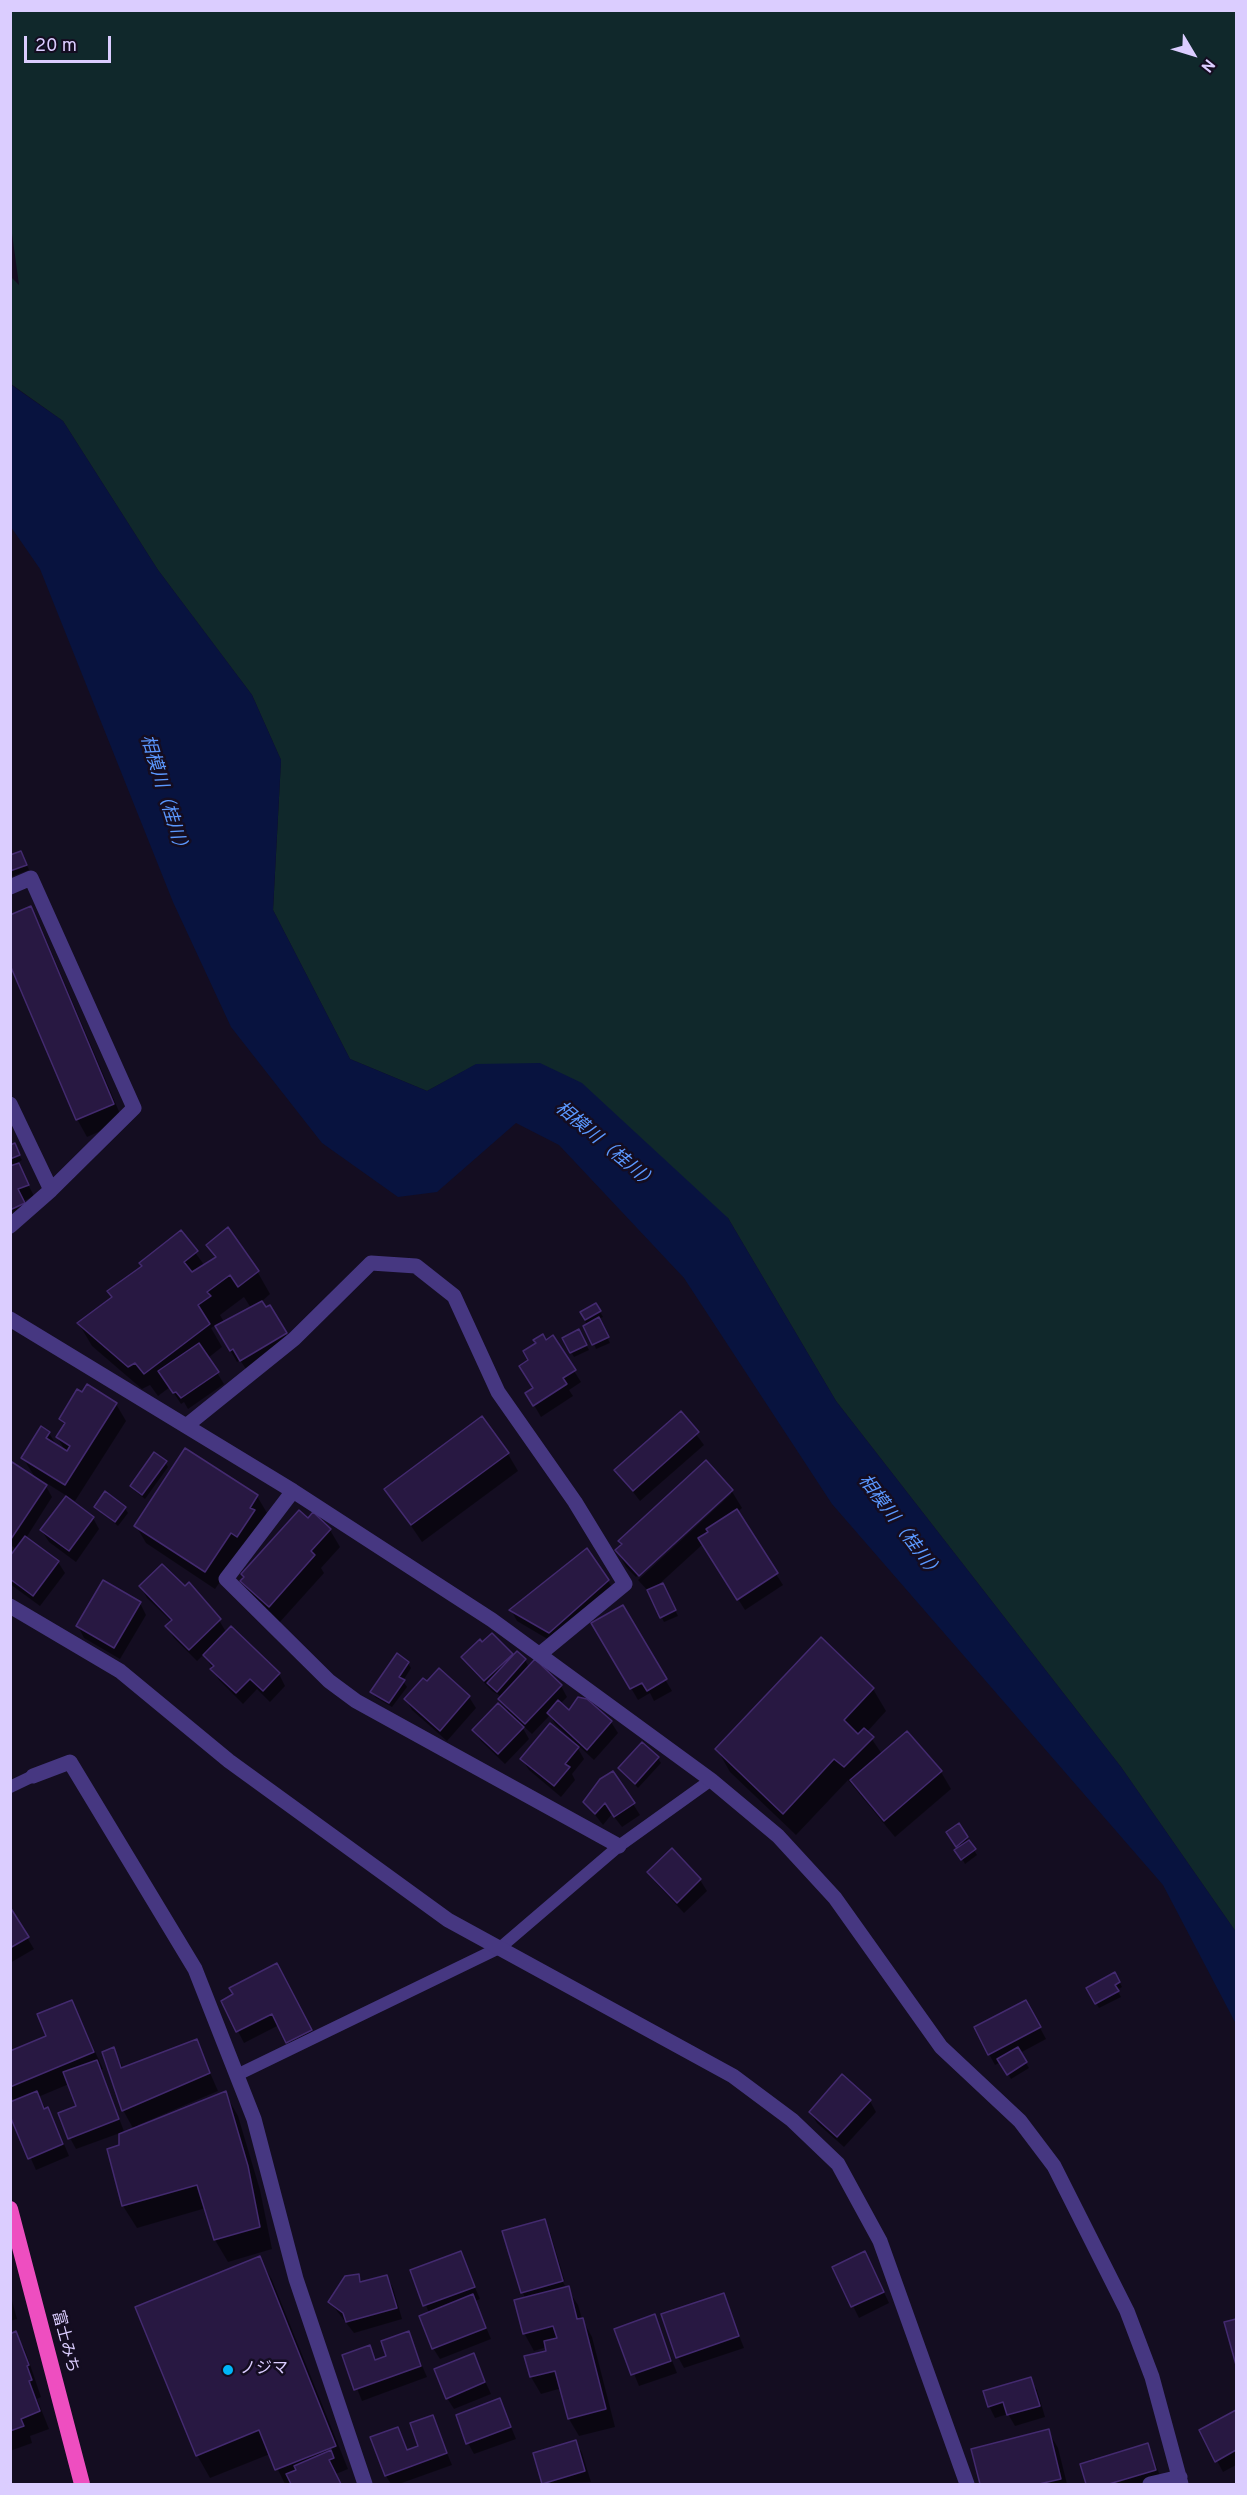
<!DOCTYPE html>
<meta charset="utf-8">
<style>
body{margin:0}
#map{position:relative;width:1247px;height:2495px;overflow:hidden;background:#140d21;font-family:Overpass,sans-serif}
canvas{display:block}
.frame{position:absolute;inset:0;border:12px solid #dbcdff;pointer-events:none}
.north{position:absolute;left:1163px;top:24px;width:60px;height:60px;-webkit-text-stroke:4px #140d21;paint-order:stroke;rotate:128deg;font-size:16px;font-weight:700;line-height:24px;text-align:center;color:#dbcdff}
.north::after{content:'';display:block;margin:auto;width:21px;height:27px;background:#dbcdff;clip-path:polygon(50% 0,100% 100%,50% 72%,0 100%)}
.scale{position:absolute;left:24px;top:36px;width:87px;height:27px;box-sizing:border-box;border:3px solid #dbcdff;border-top:0;padding-left:8px;font-size:18px;line-height:21px;white-space:nowrap;color:#dbcdff;-webkit-text-stroke:4px #140d21;paint-order:stroke}
</style>
<div id="map">
<canvas width="1247" height="2495"></canvas>
<div class="frame"></div>
<div class="north">N</div>
<div class="scale">20 m</div>
</div>
<script>
const context = document.querySelector('canvas').getContext('2d');
context.lineJoin = 'round';
function paint(path, color) { context.fillStyle = color; context.fill(path, 'evenodd'); }
function strokePath(path, color, width, dash) { context.strokeStyle = color; context.lineWidth = width; context.lineCap = dash ? 'butt' : 'round'; context.setLineDash(dash || []); context.stroke(path); }
function drawText(font, color, halo, rows, align = 'center') {
  context.font = font + ' Overpass,"Noto Sans JP",sans-serif'; context.lineWidth = 5; context.setLineDash([]); context.textBaseline = 'middle'; context.strokeStyle = halo; context.fillStyle = color; for (const [text, x, y, turn = 0] of rows) {
    context.save(); context.translate(x, y); context.rotate((+turn || 0) * Math.PI / 180); context.textAlign = isNaN(turn) ? turn : align; if (halo) context.strokeText(text, 0, 0); context.fillText(text, 0, 0); context.restore();
  }
}
paint(new Path2D(`
 M11,11H1236V1932L1121,1767L836,1401L728,1218L477,1064L427,1091L350,1059L273,910L281,760L252,695L158,570L63,421L11,384L10,276L19,285L10,219Z`), '#10282b');
paint(new Path2D(`
 M10,384L63,421L158,570L252,695L281,760L273,910L350,1059L427,1091L476,1064L540,1063L582,1083L728,1218L836,1401L1121,1767L1236,1932V2024L1163,1885L832,1504L684,1278L559,1145L516,1123L437,1192L398,1197L322,1143L231,1027L173,902L40,569L11,527Z`), '#08133f');
paint(new Path2D(`
 M10,848L13,855L24,858L29,870L10,877Z
 M30,908L40,925L123,1121L87,1137L77,1119Z
 M10,1141L22,1160L17,1163L34,1196L24,1201L30,1215L10,1224Z
 M180,1232L205,1266L216,1259L208,1245L257,1271L270,1294L261,1302L265,1309L270,1307L292,1345L248,1372L240,1360L237,1362L216,1325L211,1328L222,1347L208,1358L224,1384L188,1409L184,1402L181,1404L170,1387L158,1396L150,1385L142,1389L92,1346L79,1324L112,1298L109,1292L143,1267ZM244,1297L251,1308L224,1322L220,1315Z
 M596,1305L603,1317L598,1319L610,1343L596,1349L582,1313Z
 M579,1331L589,1350L574,1357L564,1339Z
 M574,1371L581,1382L569,1390L573,1396L541,1417L527,1393Z
 M116,1404L126,1421L75,1501L70,1498L68,1500L93,1518L99,1529L76,1562L49,1542L42,1531L67,1496L43,1481L52,1497L26,1538L58,1562L65,1573L40,1606L10,1584V1558L17,1549L10,1545V1467L36,1479L23,1458L49,1433L57,1446L66,1452L57,1437L65,1426L61,1419Z
 M681,1414L704,1445L640,1501L616,1470Z
 M508,1454L518,1471L422,1542L386,1489Z
 M165,1462L168,1467L145,1499L135,1491L132,1486Z
 M731,1490L636,1577L626,1567L617,1550L623,1545L620,1541Z
 M731,1490L742,1508L737,1512L783,1585L745,1610L703,1544L656,1587L665,1590L678,1616L664,1622L649,1592L638,1580L731,1494Z
 M257,1496L267,1513L215,1589L146,1543L136,1526Z
 M96,1507L125,1508L128,1513L118,1526Z
 M313,1514L330,1530L340,1547L321,1568L324,1573L279,1623L252,1598L242,1581Z
 M608,1580L614,1592L556,1644L517,1621L511,1610Z
 M141,1587L219,1620L226,1632L279,1674L285,1686L270,1702L257,1689L243,1704L219,1680L204,1654L197,1661L174,1638L167,1626L172,1622L147,1598Z
 M140,1603L146,1615L120,1659L84,1638L78,1626Z
 M622,1607L672,1691L654,1701L650,1693L638,1700L593,1623Z
 M511,1655L525,1660L529,1667L561,1686L567,1697L560,1704L569,1712L587,1700L611,1722L618,1733L594,1760L555,1724L550,1715L532,1734L520,1723L529,1739L505,1764L481,1741L474,1730L509,1714L502,1697L492,1691L470,1668L463,1657Z
 M408,1663L411,1668L403,1681L407,1687L392,1707L375,1697L372,1692Z
 M439,1670L469,1697L476,1708L447,1741L412,1710L406,1699Z
 M873,1689L886,1711L867,1732L882,1754L907,1733L941,1772L951,1789L895,1837L848,1780L796,1835L730,1772L717,1749Z
 M576,1745L584,1759L572,1774L575,1780L561,1797L529,1770L522,1759Z
 M658,1758L661,1763L638,1788L620,1769Z
 M585,1802L633,1804L640,1815L622,1827L612,1814L603,1825Z
 M958,1825L977,1855L965,1864L951,1838Z
 M649,1872L700,1880L707,1891L684,1913L656,1883Z
 M10,1909L34,1949L10,1963Z
 M1115,1974L1122,1987L1117,1990L1121,1997L1099,2008L1088,1989Z
 M283,1976L317,2042L294,2053L279,2025L244,2043L223,2002Z
 M72,2001L103,2069L101,2070L125,2134L134,2130L123,2110L109,2072H111L113,2049L124,2069L196,2041L218,2091L138,2125L139,2128L225,2093L238,2116L260,2190L272,2249L228,2262L215,2240L206,2208L137,2228L123,2206L120,2133L76,2149L70,2138L78,2107L69,2084L38,2097L54,2120L69,2156L36,2170L10,2112L15,2102L10,2094V2070L48,2036Z
 M1032,2013L1046,2039L1020,2053L1029,2068L1011,2079L1001,2062L995,2065L989,2054Z
 M870,2101L876,2112L844,2147L817,2123L810,2112Z
 M544,2221L550,2232L565,2282L560,2274L558,2275L578,2305L582,2319L592,2337L615,2427L579,2436L569,2419L562,2388L541,2394L531,2377L548,2352L547,2347L534,2351L524,2333L525,2299L504,2232Z
 M460,2253L480,2299L475,2301L491,2339L440,2359L433,2348L429,2313L412,2271Z
 M259,2258L272,2280L348,2469L336,2474L341,2484H285L270,2454L210,2478L197,2455Z
 M871,2265L889,2303L859,2318L834,2268Z
 M358,2275L363,2283L387,2277L393,2288L402,2319L354,2333L330,2302Z
 M10,2293L17,2319L10,2321Z
 M723,2295L744,2348L684,2368L678,2357Z
 M654,2316L677,2373L639,2386L616,2330Z
 M1236,2320V2360L1226,2323Z
 M15,2333L25,2350L41,2397L37,2399L49,2429L30,2436L32,2443L10,2451V2335Z
 M408,2333L427,2377L362,2401L344,2356L369,2346L377,2361L388,2357Z
 M473,2355L491,2394L454,2409L447,2398Z
 M1030,2379L1037,2390L1045,2417L1015,2426L1008,2414L995,2418L989,2406Z
 M500,2400L516,2439L474,2454L468,2443Z
 M1236,2412V2465L1223,2472L1201,2431Z
 M432,2417L452,2465L399,2484H391L386,2476L398,2429L408,2451L420,2446Z
 M1048,2431L1058,2448L1067,2484H981L973,2450Z
 M576,2442L582,2453L591,2482L544,2484Z
 M1148,2444L1162,2481L1152,2484H1088L1082,2465Z`), '#0007');
const building = new Path2D(`
 M21,851L27,865L10,871V855Z
 M31,906L114,1104L76,1120L10,965V915Z
 M15,1143L20,1155L10,1159V1145Z
 M19,1163L29,1185L18,1189L25,1203L10,1210V1166Z
 M228,1227L259,1271L238,1287L230,1275L207,1292L211,1296L198,1305L210,1324L144,1374L135,1363L128,1367L77,1323L112,1297L107,1291L142,1266L139,1263L181,1230L198,1251L184,1262L192,1272L216,1257L206,1245Z
 M262,1301L266,1307L270,1305L287,1333L240,1361L233,1349L230,1351L215,1326Z
 M596,1303L601,1311L585,1320L580,1312Z
 M599,1317L609,1337L592,1345L583,1326Z
 M579,1329L587,1345L570,1353L562,1338Z
 M543,1334L546,1340L553,1335L576,1370L563,1378L567,1384L533,1406L525,1393L533,1388L519,1366L528,1360L523,1351L536,1343L533,1340Z
 M199,1343L219,1372L181,1398L176,1392L173,1393L158,1371Z
 M87,1384L117,1403L65,1485L21,1458L41,1426L50,1432L46,1438L67,1451L70,1446L56,1437L65,1423L59,1419L77,1389L82,1392Z
 M681,1411L699,1432L633,1491L614,1470Z
 M482,1416L509,1453L411,1525L384,1489Z
 M185,1448L258,1495L250,1508L255,1510L237,1537L231,1533L205,1572L134,1526Z
 M154,1452L167,1461L142,1495L130,1486Z
 M706,1460L733,1490L639,1576L615,1550L622,1544L618,1541Z
 M12,1462L47,1485L11,1539L10,1464Z
 M105,1491L126,1507L115,1522L94,1507Z
 M66,1496L94,1517L69,1551L40,1530Z
 M737,1509L778,1573L737,1600L698,1538L708,1532L706,1529Z
 M299,1510L308,1518L313,1512L331,1529L311,1551L315,1555L269,1607L240,1581L244,1577L241,1574Z
 M25,1536L59,1561L33,1596L10,1579V1556Z
 M587,1548L609,1580L549,1633L509,1610Z
 M162,1564L185,1586L189,1582L221,1619L189,1650L165,1626L172,1620L139,1586Z
 M103,1580L141,1602L114,1648L76,1626Z
 M663,1583L676,1610L660,1618L647,1590Z
 M623,1605L667,1679L647,1691L642,1683L630,1689L591,1623Z
 M231,1626L280,1673L263,1691L250,1679L236,1693L210,1669L214,1666L203,1655Z
 M492,1633L513,1654L484,1681L461,1657L480,1639L482,1642Z
 M821,1637L874,1688L844,1720L858,1734L864,1728L874,1737L844,1767L834,1759L783,1814L715,1749Z
 M517,1651L526,1659L497,1692L487,1683Z
 M397,1653L409,1662L399,1677L405,1680L389,1703L370,1692Z
 M535,1659L562,1685L525,1724L498,1699Z
 M439,1668L470,1696L440,1731L404,1699L423,1678L427,1681Z
 M578,1697L587,1699L612,1721L587,1750L547,1713L558,1700L569,1710Z
 M498,1703L524,1727L498,1754L472,1730Z
 M550,1723L579,1747L565,1764L570,1767L554,1786L520,1759Z
 M907,1731L942,1771L884,1821L850,1780Z
 M642,1742L659,1757L635,1784L618,1768Z
 M613,1771L635,1803L614,1817L605,1803L595,1814L583,1802L600,1779Z
 M959,1823L968,1837L956,1847L946,1832Z
 M969,1840L976,1849L961,1860L954,1850Z
 M672,1848L701,1879L677,1903L647,1872Z
 M10,1907L29,1937L10,1948Z
 M277,1963L312,2030L286,2043L272,2014L236,2032L221,2001L233,1994L229,1988Z
 M1115,1972L1120,1982L1115,1985L1119,1991L1095,2004L1086,1988Z
 M72,2000L94,2052L10,2087V2051L46,2036L37,2014Z
 M1026,2000L1041,2027L988,2055L974,2027Z
 M197,2039L210,2073L122,2111L102,2052L114,2047L121,2068Z
 M1018,2047L1027,2062L1007,2075L997,2059Z
 M97,2060L119,2119L68,2139L58,2113L76,2106L63,2072Z
 M842,2074L871,2100L837,2137L809,2112Z
 M37,2091L44,2109L48,2107L63,2144L28,2159L10,2116V2102Z
 M226,2091L248,2166L260,2227L214,2240L197,2185L122,2206L107,2149L119,2145V2134Z
 M545,2219L563,2281L521,2293L502,2231Z
 M461,2251L475,2287L423,2306L410,2270Z
 M865,2251L884,2292L851,2307L832,2267Z
 M260,2256L336,2446L275,2470L259,2430L196,2456L135,2307Z
 M359,2274L360,2282L387,2275L397,2308L346,2322L343,2313L328,2302L345,2276Z
 M569,2286L577,2319L583,2318L606,2409L568,2419L555,2371L530,2377L524,2356L546,2351L544,2341L557,2338L553,2326L523,2334L514,2300Z
 M724,2293L739,2336L676,2358L661,2314Z
 M473,2294L486,2328L432,2349L419,2316Z
 M655,2314L671,2361L631,2375L614,2329Z
 M1236,2319V2365L1224,2322Z
 M16,2331L29,2365L27,2366L32,2380L29,2381L40,2411L21,2419L24,2426L10,2431V2334Z
 M409,2331L421,2366L354,2390L342,2355L370,2345L375,2360L386,2356L381,2341Z
 M474,2353L485,2382L446,2399L434,2369Z
 M1031,2377L1040,2406L1007,2415L1003,2402L988,2407L983,2391Z
 M500,2398L511,2427L466,2444L456,2415Z
 M1236,2410V2450L1215,2462L1199,2430Z
 M433,2415L447,2453L385,2476L370,2437L398,2427L407,2450L418,2446L410,2423Z
 M1049,2429L1061,2479L1039,2484H980L971,2449Z
 M576,2440L585,2471L542,2484L533,2453Z
 M1148,2443L1156,2470L1109,2484H1086L1080,2464Z
 M331,2450L334,2458L329,2460L341,2484H291L286,2474L296,2470L294,2466Z`);
paint(building, '#281842');
strokePath(building, '#432a6f', 1.5);
strokePath(new Path2D(`
 M10,1787L33,1776
 M237,2075L501,1947L619,1846L711,1780`), '#463781', 12);
strokePath(new Path2D(`
 M10,887L31,878L134,1108L51,1190
 M10,1104L51,1190L10,1226
 M10,1319L293,1491L492,1620L711,1780L778,1836L835,1898L941,2047L1020,2121L1054,2166L1127,2311L1152,2377L1181,2484
 M186,1426L294,1339L371,1263L416,1266L454,1296L498,1392L575,1502L625,1584L540,1654
 M293,1491L226,1579L329,1681L356,1701L619,1846
 M10,1606L120,1671L229,1761L448,1920L733,2076L792,2120L838,2164L880,2241L967,2484
 M33,1776L70,1762L195,1969L254,2119L296,2279L365,2484
 M1150,2484L1180,2477`), '#463781', 15);
strokePath(new Path2D(`
 M10,2209L82,2484`), '#ee4ec0', 16);
for (const [x, y, r, color] of [
 [228,2370,6,"#00b6f8"]
]) { const dot = new Path2D(); dot.arc(x, y, r, 0, 2 * Math.PI); context.fillStyle = color; context.fill(dot); strokePath(dot, '#140d21', 2); }
drawText('16px', '#dbcdff', '#140d21', [
 ["富士みち",64,2342,75]
]);
drawText('16px', '#dbcdff', '#140d21', [
 ["ノジマ",240,2370]
], 'left');
drawText('italic 18px', '#5b98ff', '#140d21', [
 ["相模川（桂川）",163,796,73],
 ["相模川（桂川）",605,1147,40],
 ["相模川（桂川）",899,1528,53]
]);
</script>
